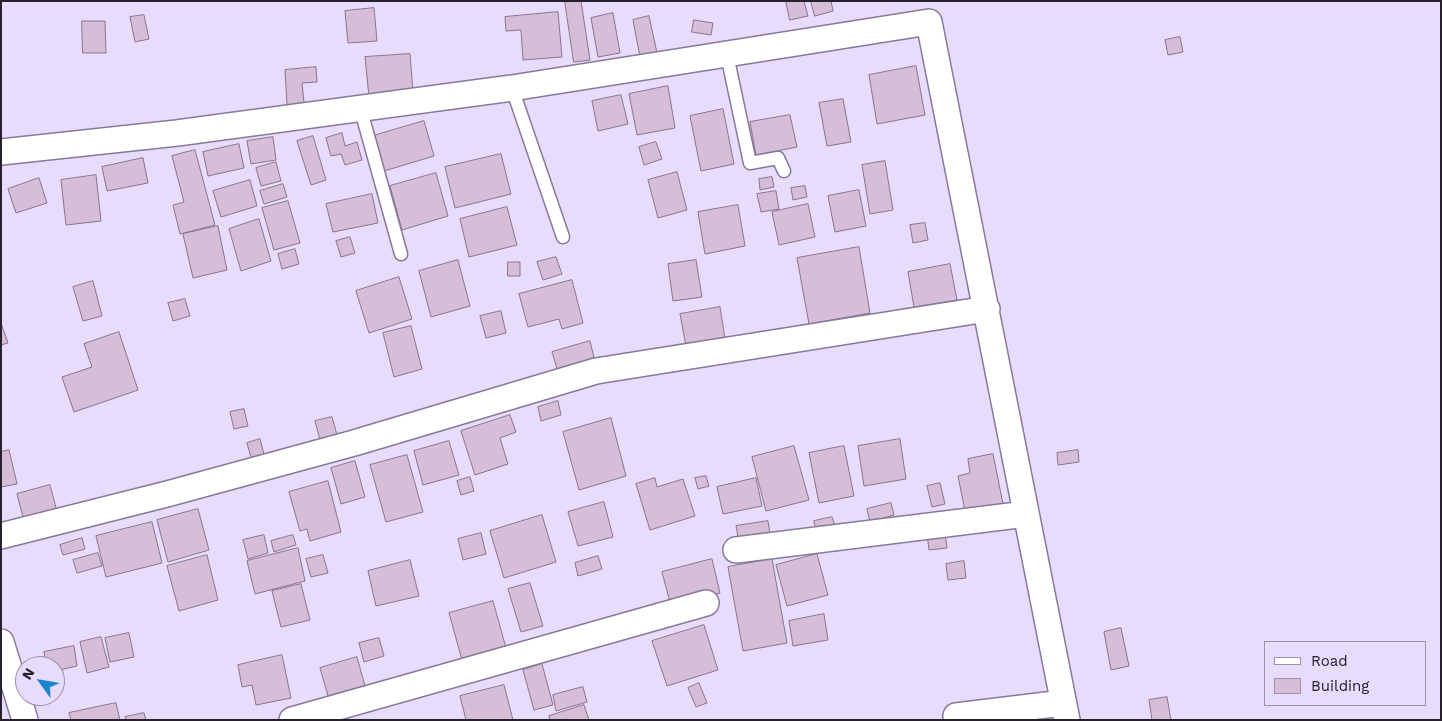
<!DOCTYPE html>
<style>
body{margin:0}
#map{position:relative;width:1442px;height:721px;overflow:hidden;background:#e8dcfd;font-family:"Work Sans",sans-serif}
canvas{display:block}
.frame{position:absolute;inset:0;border:2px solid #26212d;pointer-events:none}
.legend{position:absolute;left:1264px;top:641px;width:162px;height:65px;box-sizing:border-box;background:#e8dcfd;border:1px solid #9a91aa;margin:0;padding:6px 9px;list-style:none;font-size:15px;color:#26212d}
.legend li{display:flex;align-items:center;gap:10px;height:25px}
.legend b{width:25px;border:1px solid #9a91aa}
.north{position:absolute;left:15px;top:656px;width:50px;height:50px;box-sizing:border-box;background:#e8dcfd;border:1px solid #9a91aa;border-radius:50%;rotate:302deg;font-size:14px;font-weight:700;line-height:20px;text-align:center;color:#26212d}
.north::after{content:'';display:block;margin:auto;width:18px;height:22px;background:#1d84cf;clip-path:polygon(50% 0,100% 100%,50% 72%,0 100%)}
</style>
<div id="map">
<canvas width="1442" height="721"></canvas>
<div class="frame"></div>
<ul class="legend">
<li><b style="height:6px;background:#fff"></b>Road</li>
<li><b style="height:14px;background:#d6bed9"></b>Building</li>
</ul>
<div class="north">N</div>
</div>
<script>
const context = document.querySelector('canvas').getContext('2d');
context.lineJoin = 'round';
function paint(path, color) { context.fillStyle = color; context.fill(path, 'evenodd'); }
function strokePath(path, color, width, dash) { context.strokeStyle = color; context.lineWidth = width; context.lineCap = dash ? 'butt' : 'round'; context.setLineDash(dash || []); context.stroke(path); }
const building = new Path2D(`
 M565,1H581L590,60L574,62Z
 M786,1H804L808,16L790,20Z
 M811,1H831L833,11L815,16Z
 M374,8L377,41L348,43L345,11Z
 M558,12L562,57L523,60L521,30L506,31L505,17Z
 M613,13L620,53L598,57L591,18Z
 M144,15L149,39L135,42L130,17Z
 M649,16L657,53L640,57L633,20Z
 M694,20L713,23L711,35L692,32Z
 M82,21H105L106,53H83Z
 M1180,37L1183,52L1168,55L1165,40Z
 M410,54L413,93L369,97L365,57Z
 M916,66L925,115L877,124L869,75Z
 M316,67L317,82L302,83L304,103L287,105L285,70Z
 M668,86L675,128L637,135L629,94Z
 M621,95L628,124L598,131L592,101Z
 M843,99L851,142L827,146L819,103Z
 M723,109L734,164L701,171L690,116Z
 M790,115L797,147L756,155L750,122Z
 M424,121L434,156L384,171L373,136Z
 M342,133L345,146L357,142L362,160L345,165L341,154L331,156L326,138Z
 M313,136L326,180L311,185L297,141Z
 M273,137L276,160L251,164L247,141Z
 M656,142L662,159L644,165L639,147Z
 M239,144L244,168L208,176L203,152Z
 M195,150L215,225L180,234L173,205L184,202L172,156Z
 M501,154L511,194L455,208L445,167Z
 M143,158L148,183L107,191L102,167Z
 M885,161L893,210L870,214L862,165Z
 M276,162L281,181L261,186L256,168Z
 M677,172L687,210L658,218L648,180Z
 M436,173L448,216L402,230L390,186Z
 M96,175L101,221L66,225L61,180Z
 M772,177L774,187L760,190L759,179Z
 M39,178L47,203L16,213L8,189Z
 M250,180L257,206L221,217L213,191Z
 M283,184L287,197L264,204L260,191Z
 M805,186L807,197L793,200L791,188Z
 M859,190L866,226L835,232L828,196Z
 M776,191L779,209L761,212L757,194Z
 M372,194L378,223L333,232L326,204Z
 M288,201L300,243L274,250L262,208Z
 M808,204L815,237L779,245L772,212Z
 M738,205L745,246L705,254L698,212Z
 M507,207L517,245L469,257L460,219Z
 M259,219L271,261L241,271L229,229Z
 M925,223L928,240L913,243L910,225Z
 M218,226L227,270L193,278L183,234Z
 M350,237L355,253L341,257L336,241Z
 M859,247L870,313L809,324L797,258Z
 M295,249L299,264L282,269L278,254Z
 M556,257L562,274L543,280L537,262Z
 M458,260L470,306L431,317L419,271Z
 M696,260L702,297L673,301L668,264Z
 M508,262H520V276H508Z
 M950,264L957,300L914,307L908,272Z
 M399,277L412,319L369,333L356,291Z
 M572,280L583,323L562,329L559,319L528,327L519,294Z
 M93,281L102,316L83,321L73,287Z
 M185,299L190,316L173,321L168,303Z
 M720,307L725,339L686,346L680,314Z
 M501,311L506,333L486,338L480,316Z
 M1,323L8,343L1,345Z
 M411,326L422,369L394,377L383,333Z
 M119,332L138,390L74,412L62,377L92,367L84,344Z
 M590,341L595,362L558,372L552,352Z
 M558,401L561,415L541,421L538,407Z
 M244,409L248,426L234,429L230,412Z
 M510,415L516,432L500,438L508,464L475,475L461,431Z
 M332,417L339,442L322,447L315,421Z
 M611,418L626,476L579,490L563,432Z
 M260,439L266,462L253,465L247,443Z
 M900,439L906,479L864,486L858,446Z
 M449,441L459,475L423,485L414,451Z
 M794,446L809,500L766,511L752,457Z
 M844,446L854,496L819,503L809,453Z
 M9,450L17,484L1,487V452Z
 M1078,450L1079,462L1058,465L1057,453Z
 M993,454L1003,504L965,511L958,476L970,473L968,459Z
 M407,455L423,512L386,522L370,465Z
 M355,461L365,497L341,504L331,468Z
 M706,476L709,486L698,489L695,478Z
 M470,477L474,491L461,495L457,481Z
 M655,478L657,487L683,479L695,516L650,530L636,484Z
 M756,478L762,506L723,514L717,487Z
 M328,481L341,532L310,541L307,529L300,531L289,492Z
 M940,483L945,504L932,507L927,486Z
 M50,485L59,519L26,528L17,494Z
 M604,502L613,537L578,546L568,512Z
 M891,503L894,515L870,522L867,509Z
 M198,509L209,550L168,562L157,520Z
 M542,515L556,562L504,578L490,531Z
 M832,517L835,526L816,531L814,521Z
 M768,521L771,541L740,547L736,526Z
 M152,522L162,563L106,577L96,536Z
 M945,532L947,548L929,550L927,534Z
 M481,533L486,554L463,560L458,539Z
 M264,535L268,553L248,559L243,540Z
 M293,535L296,545L274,552L271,541Z
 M82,538L85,549L63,555L60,545Z
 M298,548L305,581L255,594L247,561Z
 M98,553L102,566L77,573L73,560Z
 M817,554L828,595L787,606L776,565Z
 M207,555L218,600L179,611L167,566Z
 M323,555L328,573L311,577L306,559Z
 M598,556L602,569L578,576L575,563Z
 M712,559L720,593L671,606L662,572Z
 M772,559L787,643L743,651L728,567Z
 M410,560L419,596L376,606L368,571Z
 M964,561L966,578L948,580L946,564Z
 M530,583L543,626L521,632L508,589Z
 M301,584L310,620L281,627L272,591Z
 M493,601L506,648L462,660L449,613Z
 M824,614L828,640L793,646L789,621Z
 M704,625L718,670L667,686L652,641Z
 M1121,628L1129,666L1111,670L1104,632Z
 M129,633L134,657L110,662L105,638Z
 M101,637L109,667L87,673L80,642Z
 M379,638L384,656L364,662L359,643Z
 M74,646L77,666L55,671V666H46L44,652Z
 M282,655L291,698L256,705L252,685L242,687L238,665Z
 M357,657L365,686L328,696L320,668Z
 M542,664L553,705L534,710L523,670Z
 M699,683L707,703L696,707L688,688Z
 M504,685L513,720H466L460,696Z
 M583,687L587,702L556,711L553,695Z
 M1167,697L1171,720H1152L1149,700Z
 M116,703L120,720H71L69,713Z
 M584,705L589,720H550L549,716Z
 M1047,712L1049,720H1031L1030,716Z
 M144,713L146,720H126L125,717Z`);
paint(building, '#d6bed9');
strokePath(building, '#89738c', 1);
const service = new Path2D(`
 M727,55L750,163L778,158L784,171
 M512,88L563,237
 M360,107L401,254`);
const minor = new Path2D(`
 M1,152L177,133L512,88L929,22L1067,720
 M1,536L167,494L354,443L596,371L987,309
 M736,550L1026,514
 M1,642L25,720
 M956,716L1063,703
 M292,720L706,603`);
strokePath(service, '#867a98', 15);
strokePath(minor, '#867a98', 28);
strokePath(service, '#fff', 12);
strokePath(minor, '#fff', 25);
</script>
